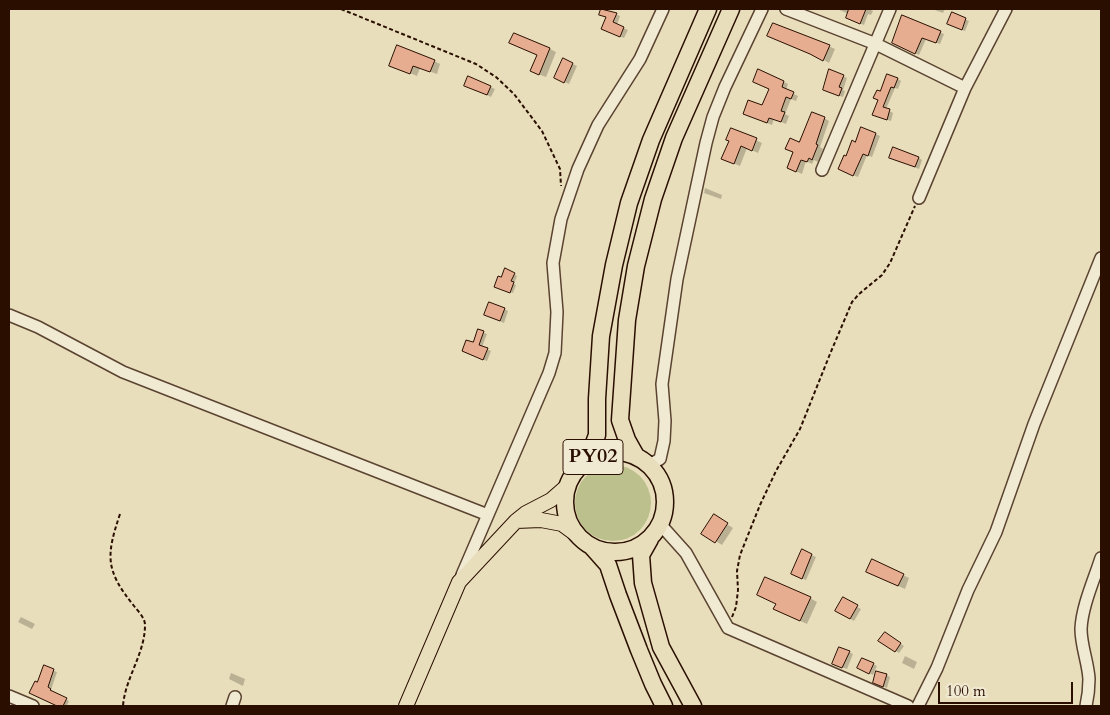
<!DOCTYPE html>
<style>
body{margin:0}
#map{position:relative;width:1110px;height:715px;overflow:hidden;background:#e9debb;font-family:Cardo,serif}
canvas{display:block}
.frame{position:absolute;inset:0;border:10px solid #2a0f01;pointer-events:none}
.scale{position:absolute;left:938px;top:682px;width:135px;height:22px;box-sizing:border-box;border:2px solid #2a0f01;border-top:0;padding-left:6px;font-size:15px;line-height:18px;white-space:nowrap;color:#2a0f01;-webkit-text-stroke:4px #f1ead3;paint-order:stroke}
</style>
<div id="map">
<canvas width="1110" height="715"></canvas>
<div class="frame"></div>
<div class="scale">100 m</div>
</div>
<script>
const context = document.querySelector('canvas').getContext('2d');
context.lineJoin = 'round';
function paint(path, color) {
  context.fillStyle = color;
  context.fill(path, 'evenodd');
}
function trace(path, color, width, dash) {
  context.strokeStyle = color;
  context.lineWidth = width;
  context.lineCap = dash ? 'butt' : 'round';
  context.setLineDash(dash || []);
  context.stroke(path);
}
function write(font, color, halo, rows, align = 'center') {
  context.font = font + ' Cardo,serif';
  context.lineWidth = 4;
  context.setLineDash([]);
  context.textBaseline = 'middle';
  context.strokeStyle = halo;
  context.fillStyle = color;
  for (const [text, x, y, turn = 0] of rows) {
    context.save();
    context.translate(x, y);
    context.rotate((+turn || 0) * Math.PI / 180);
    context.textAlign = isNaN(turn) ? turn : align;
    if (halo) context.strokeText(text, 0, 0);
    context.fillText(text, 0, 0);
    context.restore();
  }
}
paint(new Path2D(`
 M575 503a38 38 0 1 1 76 0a38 38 0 1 1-76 0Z`), '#bcc08c');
paint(new Path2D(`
 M602,9l18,7 -3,9 11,5 -4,8 -17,-7v-14l-6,-3z
 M837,9h32l4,2 -2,4 -3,-1 -4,11 -13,-5 -2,-6z
 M932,9h13l-2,4z
 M952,14l17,7 -4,10 -13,-5z
 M903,17l41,17 -4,10 -14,-5 -7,16 -22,-10z
 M818,41l17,8 -6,14 -12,-7z
 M511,43l39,6 6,3 -10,25 -8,-3v-19z
 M564,60l13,6 -8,18 -9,-4z
 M434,61l6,3 -3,10 -17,-6 -3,8 -26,-11z
 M843,76l4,2 -4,12 2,1 -2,6 -15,-5z
 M469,78l26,11 -4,8 -22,-10z
 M898,79l3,2 -3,8 -3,-1 -9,21 7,4 -2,8 -14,-5 4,-23z
 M784,82l4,2 -2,6 12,6 -2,5 -5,-2 -6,15 4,2 -3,8 -12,-5 -2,6 -23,-9 14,-9z
 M824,118l5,3 -9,26 3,2 -5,13 -4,-2 -2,4 -6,-3 -4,13 -9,-4 1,-17 -7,-4 13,-5z
 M862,128l18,8 -8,21 -5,-2 -9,22 -15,-6z
 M732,129l30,14 -4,10 -11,-5 -7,18 -12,-5z
 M919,158l3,2 -3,9 -25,-10z
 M705,188l17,7 -1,4 -17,-6z
 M514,274l3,2 -3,8 2,1 -3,8 -14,-5 3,-10z
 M504,309l4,2 -4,12 -19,-8z
 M479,331l8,3 -5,13 9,4 -4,10 -21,-8 7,-9z
 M714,516l19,12 -11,17 -19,-12z
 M802,551l14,6 -10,23 -10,-4z
 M874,575h29l6,3 -4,11z
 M810,598l7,4 -10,22 -26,-12z
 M843,599l18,10 -7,12 -17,-10z
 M21,617l14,7 -3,5 -14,-7z
 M885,634l19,12 -5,7 -19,-12z
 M849,652l4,2 -6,15 -9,-3z
 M905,656l12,6 -3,7 -12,-6z
 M873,664l4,2 -4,9 -10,-5z
 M44,667l13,5 -6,18 3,2 -1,1 16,8 -2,5h-8l-28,-14 6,-9z
 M231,673l14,6 -2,7 -14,-7z
 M886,675l4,2 -3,11 -9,-4z`), '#0003');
const building = new Path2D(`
 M601,9l16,4 -4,9 11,5 -4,10 -19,-8 5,-12 -7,-2z
 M849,9h17l-6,15 -14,-6z
 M952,12l14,6 -4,12 -15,-6z
 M902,15l39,16 -5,12 -14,-5 -7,16 -23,-11z
 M773,23l57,22 -7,16 -13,-7 -43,-18z
 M514,33l36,15 -11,27 -9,-4 7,-16 -28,-12z
 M397,45l38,15 -5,12 -17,-6 -3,8 -21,-8z
 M563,58l10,5 -9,20 -10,-5z
 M758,69l26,12 -2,6 12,5 -3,7 -5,-2 -5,14 4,1 -4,10 -12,-4 -2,5 -24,-9 5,-14 14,5 7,-16 -16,-7z
 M829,69l15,6 -5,12 3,1 -3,8 -16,-6z
 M887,74l11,4 -4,10 -3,-1 -8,20 7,2 -3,11 -15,-5 6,-15 -5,-2 4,-8 3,1z
 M468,76l23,10 -4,9 -23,-9z
 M812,112l13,5 -9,27 2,1 -6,15 -3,-2 -2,4 -6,-2 -5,12 -9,-4 6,-16 -8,-3 5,-11 9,4z
 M861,127l15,6 -8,23 -5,-2 -10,22 -15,-7 6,-14 2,1 6,-16 3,2z
 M731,128l26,10 -5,13 -11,-5 -7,18 -13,-5 8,-18 -3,-1z
 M893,147l26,10 -4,10 -26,-9z
 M505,268l10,5 -4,8 3,1 -4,11 -16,-6 4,-11 3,1z
 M489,302l16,6 -5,13 -16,-6z
 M478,329l6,2 -5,14 9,3 -5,12 -21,-9 4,-11 7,2z
 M714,514l14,9 -13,20 -14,-9z
 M802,549l10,5 -10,25 -11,-5z
 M872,559l32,15 -6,12 -32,-14z
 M765,577l46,20 -11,24 -27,-12 3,-5 -19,-9z
 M843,597l15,8 -8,14 -15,-8z
 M885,632l16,11 -6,9 -17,-11z
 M839,647l11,4 -8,17 -10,-4z
 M862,658l12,5 -5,11 -12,-6z
 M44,665l10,4 -6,18 3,2 -1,1 17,8 -4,8h-6l-28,-13 6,-12 2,1z
 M876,671l11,3 -4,13 -10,-4z`);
paint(building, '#e6ad90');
trace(building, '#2a0f01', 1);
const minor = new Path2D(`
 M786,9l90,35 89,44
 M822,170l68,-161
 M919,198l46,-110 41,-79
 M9,315l29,12 85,45 365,143
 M649,465l11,-6 4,-18 1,-20 -3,-37 15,-105 29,-136 7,-26 12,-30 37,-78
 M660,524l26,29 42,75 180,78
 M462,575l87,-202 6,-20 2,-41 -4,-49 8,-44 17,-50 20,-44 42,-66 23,-50
 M9,696l24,10
 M232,706l3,-9
 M918,706l19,-38 31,-78 28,-58 38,-108 67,-166
 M1086,706c2,-9 3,-17 3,-27 -1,-17 -8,-33 -8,-50 1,-23 13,-49 20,-71`);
const major = new Path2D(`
 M516,521l25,-1 21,4 15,11
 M406,706l53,-124 57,-61 10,-8 25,-13 16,-14`);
const highway = new Path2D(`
 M565 502a50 50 0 1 1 100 0a50 50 0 1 1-100 0Z
 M636,456l-9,-16 -7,-20 7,-100 9,-54 17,-67 21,-61 57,-129
 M588,459l9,-24v-36l4,-63 13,-71 15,-62 22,-63 57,-131
 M650,539l-9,16 2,28 18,64 32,59
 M592,547l16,18 10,30 21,55 14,34 11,22`);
trace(minor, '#5a4330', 14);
trace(major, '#2a0f01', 16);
trace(highway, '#2a0f01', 19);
trace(new Path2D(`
 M341,9l135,55 20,13 18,17 28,37 18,38 1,17
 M120,514c-14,42 -15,56 14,92 4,5 11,12 11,19 0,29 -20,53 -22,81
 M732,617l4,-10 2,-17 -1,-19 3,-16 20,-50 16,-34 24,-42 30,-75 22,-52 7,-8 23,-19 8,-12 25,-57`), '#2a0f01', 2, [4, 2.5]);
trace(minor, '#f1ead3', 11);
trace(major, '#e9debb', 14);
trace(highway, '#e9debb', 16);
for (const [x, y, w] of [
 [593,457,60]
]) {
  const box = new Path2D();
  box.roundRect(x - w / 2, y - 17.5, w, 35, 4);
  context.fillStyle = '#f1ead3';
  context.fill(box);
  trace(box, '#2a0f01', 1);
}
write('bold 20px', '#2a0f01', null, [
 ["PY02",593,457]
]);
</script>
